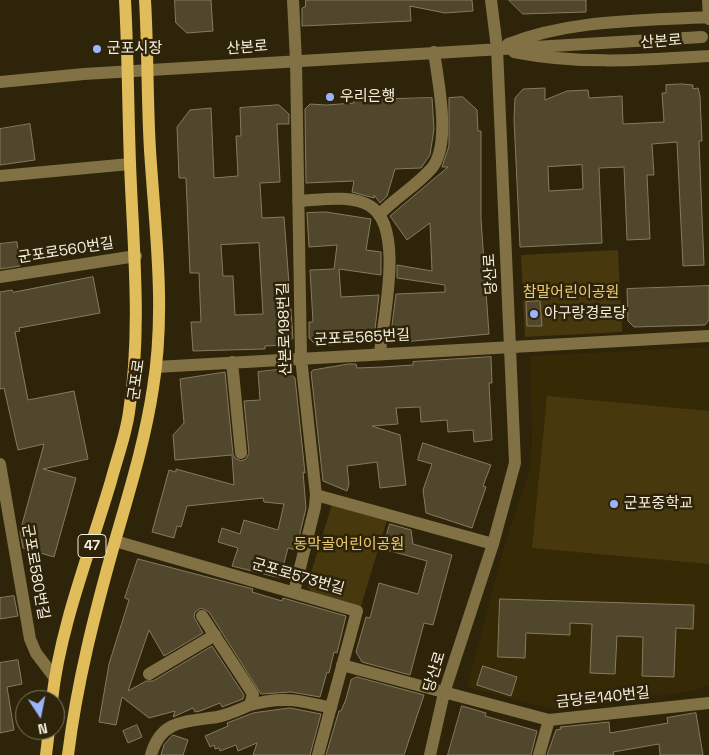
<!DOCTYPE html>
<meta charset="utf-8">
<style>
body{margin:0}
#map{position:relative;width:709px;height:755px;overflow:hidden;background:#2e240a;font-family:"Space Grotesk",sans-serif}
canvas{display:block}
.north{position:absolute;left:15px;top:690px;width:50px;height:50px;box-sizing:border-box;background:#2e240a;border:1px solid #7e7660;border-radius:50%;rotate:169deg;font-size:14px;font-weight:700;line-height:20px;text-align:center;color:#f7f0e1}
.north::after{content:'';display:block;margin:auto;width:18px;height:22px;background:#9bb5fd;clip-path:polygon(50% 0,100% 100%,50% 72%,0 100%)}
</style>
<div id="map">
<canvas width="709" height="755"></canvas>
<div class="north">N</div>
</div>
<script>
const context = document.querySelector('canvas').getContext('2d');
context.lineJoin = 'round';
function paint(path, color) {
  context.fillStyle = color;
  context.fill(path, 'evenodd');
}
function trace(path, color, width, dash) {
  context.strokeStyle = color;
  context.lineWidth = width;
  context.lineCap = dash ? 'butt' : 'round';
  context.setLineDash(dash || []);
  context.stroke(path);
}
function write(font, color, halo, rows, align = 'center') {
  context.font = font + ' "Space Grotesk","Noto Sans KR",sans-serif';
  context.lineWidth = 5;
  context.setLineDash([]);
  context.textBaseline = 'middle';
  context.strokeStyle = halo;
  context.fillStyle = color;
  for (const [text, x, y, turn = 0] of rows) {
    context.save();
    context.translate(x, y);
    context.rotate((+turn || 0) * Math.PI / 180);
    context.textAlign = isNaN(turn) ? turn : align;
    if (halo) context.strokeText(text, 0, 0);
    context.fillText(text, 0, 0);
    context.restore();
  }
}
paint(new Path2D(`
 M709,347v338l-17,6 -138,19 -87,-23 39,-147 24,-71 2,-29 -2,-84z`), '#362906');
paint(new Path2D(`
 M618,250l4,82 -97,5 -4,-82z
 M547,396l162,15v153l-177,-16z
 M332,504l55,16 -26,86 -50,-14 -4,-6z`), '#47380e');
const building = new Path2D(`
 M175,0h36l2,31 -26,2 -11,-10z
 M306,0h166l1,11 -28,2 -35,-7 1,15 -109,5v-18l3,-1z
 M509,0h77v12l-63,2z
 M682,84l11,1v4l5,-1 2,8 2,45h-3l5,124 -21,1 -6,-124 -25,2 2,31h-7l3,64 -23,1 -3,-73 -25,1 3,75 -82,4 -6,-128 1,-21 8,-9 22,-1v12l22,-9 21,-1 1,8 33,-2 1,28 41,-2 -2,-29h4v-8zM582,165l1,24 -34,2 -1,-24z
 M463,97l14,13 1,21h3v88l8,115 -86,8 -13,-2 6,-46 49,-2v-7l-48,-7v-13l35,6 -2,-48 -23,17 -17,-24 58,-49h-6l7,-21v-48z
 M432,98l2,31 -4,26 -9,13 -26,1 -8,27 -7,7 -6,-8v3l-22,-6 2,-11 -48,2 -1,-74 5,-5 16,1 28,-2v-3z
 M279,105l10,9v10h-12l3,58 -20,1 2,35 22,-1 9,121 -7,7 -21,1v3l-72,2 -2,-29h10l-2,-49h-9l-4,-95h-7l-2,-51 13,-17 21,-2 3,70 24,-2 -2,-40h5l-1,-28zM259,243l4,71 -28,1 -2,-39h-10l-2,-31z
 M30,124l5,36 -35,5v-36z
 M326,212l45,7 -5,31 15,2v23l-42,-6 2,28 38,-2 -5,43 -30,2v4l-27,2 -8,-8v-16h4l-3,-52 24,-1 3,-24 -28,2 -2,-34z
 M17,242l3,24 -20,3v-25z
 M93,277l7,36 -81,15 1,3 -5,1 13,68 46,-9 14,68 -45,10 33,9 -22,79 -31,-9 -3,-16 24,-88 -26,6 -14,-62 -4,1v-97l12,-2 1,2z
 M709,286v34l-4,5 -71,2 -6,-6 -1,-32z
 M540,301l2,25h-15l-1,-24z
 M491,357l1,26h-3l3,57 -18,2 -1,-12 -25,2 -1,-12 -26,2 -1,-15 -24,1 2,16 -26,2 28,9 6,50 -26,3 -3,-26 -30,4 2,18 -2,7 -24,-10 -12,-109 2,-2 35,-6h8l1,4 26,-1 30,-2v-3z
 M285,369l10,9 10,95 -2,-1 3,36 -10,42 -8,-2 -8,30 -48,-12 6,-18 -20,-6 4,-14 18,6 4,-14 34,10 6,-26 -20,-2 -1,-4 -76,8 -6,21 -4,-1 -3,12 -22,-6 17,-62 7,2v-3l58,16 -2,-30 -57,5 -2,-25 11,-12 -4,-44 45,-7 8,82 2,4 6,3 5,-2 3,-6 -5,-52 16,-1 -2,-28z
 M423,443l68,22 -8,21 3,1 -14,41 -46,-15 -3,-23 9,-26 -14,-4z
 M390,524l21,6 2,14 39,11 -19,70 -9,-2 -14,52 -48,-13 -6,-10 10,-35 4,1 9,-35 39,11 9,-33 -44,-12z
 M138,559l115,30 -1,3 30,9 1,-3 63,18 -9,37 -3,-1 -5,21 -2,-1 -7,25 -29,-5 -30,2 -52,-82 -8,-4 -6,4 -1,5 9,16 -39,23 -15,-26 -21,61 18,-10h7l59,-35 32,49 -1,4 -21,8 -2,-4 -20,8 -5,1 -2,-4 -20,9 2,-6 -26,7 -27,-21 -6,28 -17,-3 10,-58 20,-64 -4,-2z
 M14,596l4,20 -18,3v-21z
 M500,599l194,6 -1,24 -17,-1 -2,49 -32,-1 1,-39 -26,-1 -2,38 -25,-1 2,-49 -22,-1v12l-44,-2 -1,25 -27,-1z
 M18,660l4,24 -15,3 7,43 -14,3v-70z
 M483,666l34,11 -6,19 -34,-11z
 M357,677l67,18 -20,60h-78l13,-44h2l5,-12 5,-19z
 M462,706l24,7 -1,3 52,15 -6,24h-83z
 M290,708l31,6 -11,41h-57l4,-12 -19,8 -2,-6 -16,6 -1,-3 -4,1 -1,-4 -4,2 -5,-11 23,-10 -1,-3 26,-10z
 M696,713l7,42h-43l-1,-11 -46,8 1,3h-67l9,-25 5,-1 -1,-2 49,-5 1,11 58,-10 -1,-5z
 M137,725l5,12 -14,6 -5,-12z
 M173,735l15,5 -5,15h-22l3,-10z`);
paint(building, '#51472d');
trace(building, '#867b5f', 1);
trace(new Path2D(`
 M293,0l3,61 5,297 15,137 -1,12 -21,85
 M708,0l1,19
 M508,44c64,-25 134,-23 201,-27
 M514,52c65,13 129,8 195,4
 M0,82l84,-8 618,-37
 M0,176l130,-12
 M298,201c22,-1 53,-7 72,5 35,21 13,113 10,147
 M379,215c16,-17 37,-29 52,-46 21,-23 7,-88 3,-117
 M0,277l136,-21
 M232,362l9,91
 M156,367l553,-31
 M0,464l30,175 6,14 19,25
 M316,495l177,49
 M115,541l242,70 -39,144
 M342,665l207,55 160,-17
 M149,674l66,-39
 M250,705c32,-9 49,-5 81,3
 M151,755c10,-36 35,-33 66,-38 11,-2 23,-8 33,-12l3,-11 -51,-78
 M430,755l14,-62 49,-149 22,-81 -18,-415 -6,-48
 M539,755l10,-35`), '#827144', 12);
trace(new Path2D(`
 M52,700c8,-73 38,-148 59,-219 6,-23 15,-46 18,-69 13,-84 4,-166 1,-249 -2,-55 -2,-109 -5,-163
 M46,755l3,-25
 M68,755c9,-73 27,-143 47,-214 15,-52 30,-100 38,-153 13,-78 2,-159 -3,-238 -3,-50 -2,-100 -5,-150`), '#e1bc5a', 12);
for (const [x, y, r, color] of [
 [97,49,5,"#9bb5fd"],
 [330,97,5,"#9bb5fd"],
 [534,314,5,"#9bb5fd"],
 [614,504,5,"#9bb5fd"]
]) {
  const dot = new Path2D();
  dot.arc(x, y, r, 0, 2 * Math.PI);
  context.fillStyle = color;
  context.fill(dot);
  trace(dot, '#2e240a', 2);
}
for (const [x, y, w] of [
 [92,546,28]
]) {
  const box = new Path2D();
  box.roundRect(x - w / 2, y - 11.5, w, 23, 4);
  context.fillStyle = '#2e240a';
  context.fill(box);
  trace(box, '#f7f0e1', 1);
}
write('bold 14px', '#f7f0e1', null, [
 ["47",92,546]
]);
write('15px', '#f7f0e1', '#2e240a', [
 ["산본로",661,42,-4],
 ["산본로",247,48,-4],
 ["군포로560번길",66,251,-9],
 ["당산로",491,274,-93],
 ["산본로198번길",285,329,-92],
 ["군포로565번길",362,338,-3],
 ["군포로",137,380,-82],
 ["군포로580번길",35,572,80],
 ["군포로573번길",298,577,16],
 ["당산로",435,672,-73],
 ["금당로140번길",603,698,-6]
]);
write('15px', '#f7f0e1', '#2e240a', [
 ["군포시장",107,49],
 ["우리은행",340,97],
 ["아구랑경로당",544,314],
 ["군포중학교",624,504]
], 'left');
write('15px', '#eecb71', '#2e240a', [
 ["참말어린이공원",571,293],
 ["동막골어린이공원",349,545]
]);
</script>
